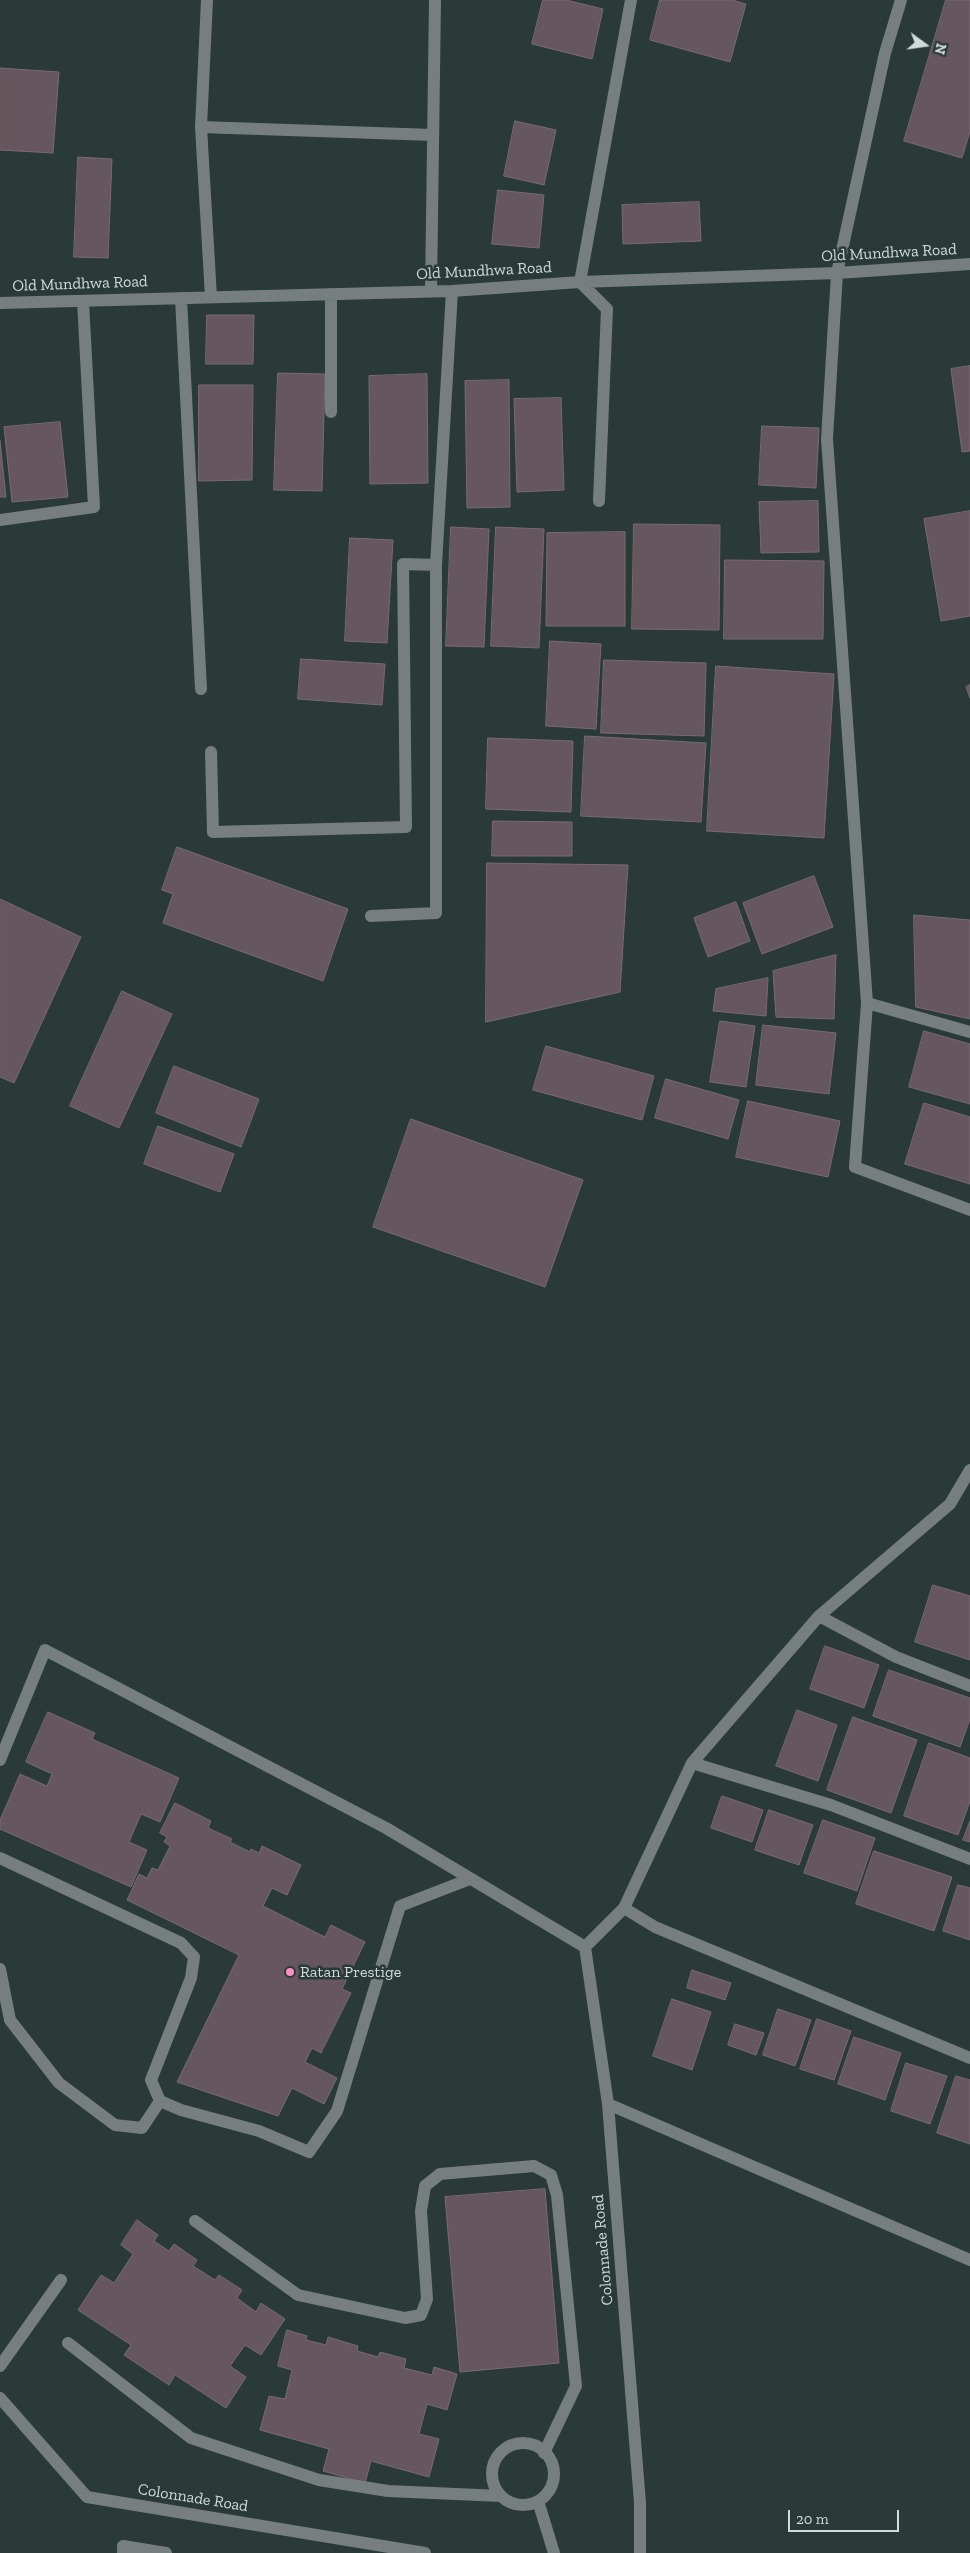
<!DOCTYPE html>
<style>
body{margin:0}
#map{position:relative;width:970px;height:2553px;overflow:hidden;background:#293a37;font-family:"Zilla Slab",serif}
canvas{display:block}
.north{position:absolute;left:900px;top:20px;width:50px;height:50px;-webkit-text-stroke:4px #293a37;paint-order:stroke;rotate:104deg;font-size:14px;font-weight:700;line-height:20px;text-align:center;color:#d1dbd9}
.north::after{content:'';display:block;margin:auto;width:18px;height:22px;background:#d1dbd9;clip-path:polygon(50% 0,100% 100%,50% 72%,0 100%)}
.scale{position:absolute;left:788px;top:2510px;width:111px;height:22px;box-sizing:border-box;border:2px solid #d1dbd9;border-top:0;padding-left:6px;font-size:15px;line-height:18px;white-space:nowrap;color:#d1dbd9;-webkit-text-stroke:4px #293a37;paint-order:stroke}
</style>
<div id="map">
<canvas width="970" height="2553"></canvas>
<div class="north">N</div>
<div class="scale">20 m</div>
</div>
<script>
const context = document.querySelector('canvas').getContext('2d');
context.lineJoin = 'round';
function paint(path, color) {
  context.fillStyle = color;
  context.fill(path, 'evenodd');
}
function trace(path, color, width, dash) {
  context.strokeStyle = color;
  context.lineWidth = width;
  context.lineCap = dash ? 'butt' : 'round';
  context.setLineDash(dash || []);
  context.stroke(path);
}
function write(font, color, halo, rows, align = 'center') {
  context.font = font + ' "Zilla Slab",serif';
  context.lineWidth = 5;
  context.setLineDash([]);
  context.textBaseline = 'middle';
  context.strokeStyle = halo;
  context.fillStyle = color;
  for (const [text, x, y, turn = 0] of rows) {
    context.save();
    context.translate(x, y);
    context.rotate((+turn || 0) * Math.PI / 180);
    context.textAlign = isNaN(turn) ? turn : align;
    if (halo) context.strokeText(text, 0, 0);
    context.fillText(text, 0, 0);
    context.restore();
  }
}
const building = new Path2D(`
 M543,0h23l37,9 -11,50 -60,-15z
 M660,0h72l14,4 -16,58 -80,-22z
 M946,0h24v131l-8,27 -58,-17z
 M0,68l59,4 -6,81 -53,-3z
 M515,121l41,9 -12,55 -40,-9z
 M78,157l34,2 -4,99 -34,-1z
 M498,190l46,5 -5,53 -47,-4z
 M699,202l2,39 -78,3 -1,-39z
 M207,315h47l-1,49h-47z
 M970,366v85l-8,1 -11,-83z
 M278,373l47,1 -3,117 -48,-1z
 M427,374l1,109 -58,1 -1,-108z
 M509,380l1,127 -43,1 -2,-127z
 M199,385h54l-1,95 -53,1z
 M561,398l3,92 -47,2 -3,-93z
 M60,422l8,75 -56,5 -8,-75z
 M762,426l57,2 -3,60 -57,-3z
 M0,441l6,56h-6z
 M818,501l1,51 -58,1 -2,-51z
 M970,511v105l-29,5 -17,-102z
 M634,524l86,1 -1,105 -87,-1z
 M451,527l38,2 -5,118 -38,-1z
 M496,527l48,2 -5,119 -48,-2z
 M625,532v94h-79l1,-93z
 M350,538l43,2 -6,103 -42,-2z
 M725,560l99,1 -1,78h-99z
 M550,641l51,3 -5,85 -50,-3z
 M301,659l84,5 -3,41 -84,-6z
 M604,660l102,3 -2,73 -103,-3z
 M716,666l118,8 -10,164 -117,-7z
 M970,685v13l-4,-11z
 M585,736l121,7 -5,79 -120,-6z
 M488,738l85,3 -2,71 -85,-3z
 M493,821l79,1v34h-80z
 M177,847l171,62 -25,72 -160,-58 10,-29 -11,-4z
 M487,863l141,2 -8,127 -134,30z
 M814,876l19,51 -71,27 -19,-51z
 M0,899l81,38 -67,146 -14,-6z
 M736,902l14,39 -42,16 -14,-39z
 M914,915l56,5v99l-54,-12z
 M836,955l-2,64 -58,-2 -3,-46z
 M768,978l-2,38 -53,-5 3,-22z
 M122,991l50,23 -53,114 -49,-22z
 M720,1021l35,5 -9,61 -36,-5z
 M763,1025l73,8 -7,61 -73,-9z
 M924,1031l46,13v60l-61,-17z
 M546,1046l108,30 -12,44 -109,-30z
 M174,1066l85,33 -18,48 -85,-34z
 M666,1079l73,21 -11,39 -73,-21z
 M748,1101l92,20 -12,56 -92,-20z
 M924,1103l46,14v67l-65,-20z
 M411,1119l172,61 -38,107 -172,-60z
 M158,1126l76,28 -14,38 -76,-28z
 M933,1585l37,11v64l-55,-18z
 M825,1646l54,19 -15,43 -54,-19z
 M889,1670l81,28v21l-10,28 -87,-31z
 M797,1710l40,15 -19,56 -42,-15z
 M48,1712l47,21 -3,6 87,39 -19,44 -19,-8 -12,28 18,8 -16,37 -131,-58v-9l20,-46 27,12 5,-12 -26,-12z
 M853,1717l64,23 -26,73 -64,-23z
 M929,1743l41,15v43l-12,34 -54,-19z
 M722,1796l41,14 -11,32 -41,-14z
 M175,1803l36,18 -3,7 24,11 -2,3 20,10 1,-3 8,4 3,-7 39,19 -14,30 -15,-7 -9,18 62,31 6,-12 34,17 -23,47 9,4 -30,60 -9,-5 -7,14 32,16 -13,26 -32,-16 -14,28 -101,-34 62,-127 -112,-55 12,-26 8,4 5,-10 6,2 12,-24 -6,-4 3,-5 -7,-4z
 M769,1810l44,15 -14,40 -44,-15z
 M823,1820l52,18 -18,53 -53,-18z
 M970,1821v21l-7,-2z
 M874,1851l78,26 -18,54 -78,-27z
 M958,1885l12,3v52l-27,-9z
 M692,1970l39,13 -6,17 -38,-12z
 M672,1999l39,13 -19,58 -39,-14z
 M778,2009l33,11 -16,46 -32,-11z
 M817,2019l34,12 -17,49 -34,-11z
 M735,2024l29,9 -8,22 -28,-10z
 M854,2037l47,16 -16,47 -47,-16z
 M906,2063l41,13 -17,48 -39,-13z
 M956,2076l14,4v64l-33,-11z
 M545,2189l14,174 -99,9 -15,-175z
 M137,2220l21,15 -4,6 15,10 5,-7 23,16 -4,6 22,14 4,-5 23,15 -5,8 19,14 5,-9 24,16 -24,36 -16,-10 -15,21 16,11 -20,31 -51,-33 -6,10 -45,-30 7,-10 -53,-35 23,-35 13,8 19,-29 -12,-9z
 M287,2330l20,6 -1,4 20,5 2,-8 30,9 -1,5 21,6 2,-5 26,7 -2,9 28,7 2,-8 23,7 -10,36 -20,-6 -8,30 20,5 -10,38 -58,-16 -6,22 -42,-12 6,-22 -69,-19 9,-34 16,3 7,-29 -14,-4z`);
paint(building, '#66565d');
trace(building, '#7a6a71', 1);
trace(new Path2D(`
 M207,0l-6,127 232,8
 M901,0l-16,53 -48,220 -10,166 40,564 -12,164 115,43
 M201,127l10,170
 M431,291l4,-291
 M331,294v118
 M181,298l20,391
 M0,303l452,-12 128,-9 257,-9 133,-9
 M599,501l8,-192 -27,-27 51,-282
 M0,520l94,-13 -11,-206
 M211,752l2,80 193,-5 -3,-263 33,1
 M371,916l65,-3v-348l16,-274
 M867,1003l103,29
 M819,1616l77,41 74,29
 M0,1760l45,-110 341,178 199,119
 M692,1763l139,42 139,54
 M0,1858l181,85 13,14 -3,21 -40,102 9,21 21,9 78,21 50,21 28,-41 63,-205 70,-27
 M624,1908l31,19 315,131
 M585,1947l39,-39 68,-145 127,-147 131,-112 20,-34
 M585,1947l23,157 32,399v50
 M0,1969l10,51 49,63 56,42 27,3 18,-27
 M608,2104l362,156
 M195,2221l103,74 107,23 16,-3 6,-16 -6,-88 4,-25 15,-12 94,-8 17,9 6,20 19,191 -32,67
 M68,2343l123,95 128,42 69,11 113,5
 M0,2366l61,-86
 M0,2398l87,99 338,56
 M492 2474a31 31 0 1 1 62 0a31 31 0 1 1-62 0Z
 M538,2501l16,52
 M123,2553v-7l43,7`), '#777f7e', 12);
for (const [x, y, r, color] of [
 [290,1972,5,"#fb8fc5"]
]) {
  const dot = new Path2D();
  dot.arc(x, y, r, 0, 2 * Math.PI);
  context.fillStyle = color;
  context.fill(dot);
  trace(dot, '#293a37', 2);
}
write('16px', '#d1dbd9', '#293a37', [
 ["Old Mundhwa Road",889,253,-3],
 ["Old Mundhwa Road",484,271,-3],
 ["Old Mundhwa Road",80,284,-2],
 ["Colonnade Road",603,2250,-95],
 ["Colonnade Road",193,2498,9]
]);
write('16px', '#d1dbd9', '#293a37', [
 ["Ratan Prestige",300,1972]
], 'left');
</script>
